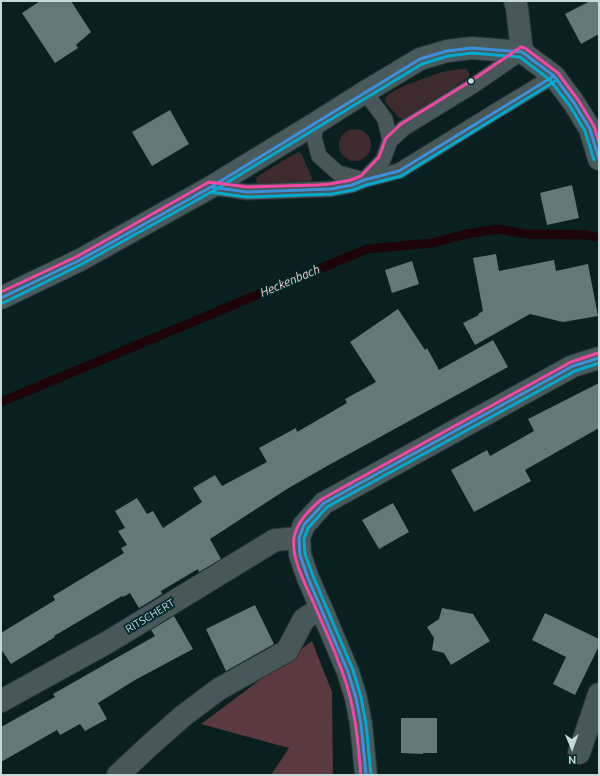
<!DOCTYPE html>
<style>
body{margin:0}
#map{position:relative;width:600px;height:776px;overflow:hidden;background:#091f20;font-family:Ubuntu,sans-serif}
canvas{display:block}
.frame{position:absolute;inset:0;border:2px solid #c5d9d9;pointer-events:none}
.north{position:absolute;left:552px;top:728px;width:40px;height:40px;-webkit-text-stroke:3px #002829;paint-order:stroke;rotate:179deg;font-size:11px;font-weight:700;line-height:16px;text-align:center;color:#c5d9d9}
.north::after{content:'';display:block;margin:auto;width:14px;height:18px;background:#c5d9d9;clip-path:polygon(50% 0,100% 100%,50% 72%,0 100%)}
</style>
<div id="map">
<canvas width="600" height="776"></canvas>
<div class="frame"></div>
<div class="north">N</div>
</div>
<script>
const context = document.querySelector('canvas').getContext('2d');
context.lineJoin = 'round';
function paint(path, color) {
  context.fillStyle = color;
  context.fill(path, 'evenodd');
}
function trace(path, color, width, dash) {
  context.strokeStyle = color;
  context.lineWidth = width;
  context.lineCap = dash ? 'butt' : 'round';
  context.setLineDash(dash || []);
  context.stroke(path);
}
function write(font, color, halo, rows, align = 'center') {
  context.font = font + ' Ubuntu,sans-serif';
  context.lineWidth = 4;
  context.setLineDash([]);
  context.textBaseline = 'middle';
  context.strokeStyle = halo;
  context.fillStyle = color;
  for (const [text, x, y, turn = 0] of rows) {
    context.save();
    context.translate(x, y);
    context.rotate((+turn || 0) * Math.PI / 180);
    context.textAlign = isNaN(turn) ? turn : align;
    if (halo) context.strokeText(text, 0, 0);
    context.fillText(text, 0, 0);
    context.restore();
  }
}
paint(new Path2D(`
 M460,69h6l3,3v5l-60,40 -6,2 -4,-1 -14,-16 1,-5 4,-4 16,-8 36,-13z
 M339 145a16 16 0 1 1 32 0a16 16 0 1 1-32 0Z
 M299,152l2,1 11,25 -2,4 -51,3 -2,-2 -1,-4 2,-3 38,-23z`), '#3e2b2e');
paint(new Path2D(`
 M312,641l20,51 1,83h-62l18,-27 -88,-24z`), '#5a3a3e');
trace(new Path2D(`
 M1,402l366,-153 65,-6 34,-9 32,-5 27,5 62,1 8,2`), '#1d0408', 9);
paint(new Path2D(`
 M40,1h31l20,31 -15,13 2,3 -23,15 -33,-50z
 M590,1h9v33l-18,10 -16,-30z
 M170,110l19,34 -37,22 -20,-34z
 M572,185l7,33 -32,7 -7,-32z
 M496,254l3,17 55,-11 2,11 32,-7 10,52 -35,6 -33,-8 -55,31 -12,-22 16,-8 -1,-1 5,-3 -10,-53z
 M412,261l7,23 -27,9 -7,-23z
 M398,309l27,41 2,-2 12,22 54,-30 15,27 -181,99 -40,23 -77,50 11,20 -22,13 -1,-3 -37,22 1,3 -23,14 -9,-15 -7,4 -1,-1 -68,40 1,1 -44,27 -10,-15v-16l54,-33 -2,-4 71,-43 -3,-5 6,-3 -9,-14 7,-3 -10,-17 22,-13 10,16 6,-3 10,17 39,-26 -9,-14 22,-13 7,11 45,-24 -8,-14 37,-20 1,4 50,-29 -2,-4 31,-17 -26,-40z
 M599,383v45l-74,42 6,11 -57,31 -23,-42 36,-20 3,6 44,-25 -6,-12z
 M393,503l16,29 -30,17 -17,-29z
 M255,605l19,39 -48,27 -20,-42z
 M442,608l31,6 17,27 -39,24 -7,-12 -12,-3 2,-12 -7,-11 12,-8z
 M545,613l54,26v7l-24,49 -22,-11 13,-27 -34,-17z
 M174,616l19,33 -58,31 -37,23 9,16 -22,12 -5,-7 -20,11 -3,-5 -56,32v-35l54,-30 -2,-3 102,-58 -4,-6z
 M401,718h36v35h-14v1l-22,-1z`), '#637878');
const lane = new Path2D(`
 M365,92l20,27 5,22
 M316,123l-2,14 5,19 19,17 26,7
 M365,179l18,-19 7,-19 14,-13 70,-43 48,-33
 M211,187l36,5 84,-3 21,-4 12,-5 35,-9 97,-60 58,-35`);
const street = new Path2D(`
 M515,1l2,7 5,44
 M1,701l107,-59 167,-102 24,-2
 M579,753l20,-59
 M118,775l31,-29 34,-30 36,-27 68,-38 17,-32 17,-11`);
const secondary = new Path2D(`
 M1,298l79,-38 131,-73 105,-64 49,-31 55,-33 27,-8 25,-3 50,4 32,24 20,27 16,26 9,30
 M366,775l-5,-51 -5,-26 -8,-26 -27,-64 -13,-30 -8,-23 -1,-17 5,-13 20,-22 249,-137 26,-8`);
trace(lane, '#293737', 17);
trace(street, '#293737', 24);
trace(secondary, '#293737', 24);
trace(lane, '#485757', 15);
trace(street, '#485757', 22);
trace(secondary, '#485a5b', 22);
trace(new Path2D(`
 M211,187l36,5 84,-3 21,-4 12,-5 35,-9 155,-95
 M1,298l79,-38 131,-73 209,-128 27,-8 25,-3 50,4 32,24 20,27 16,26 9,30
 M366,775l-5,-51 -5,-26 -8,-26 -40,-94 -8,-23 -1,-17 5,-13 20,-22 249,-137 26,-8`), '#3a90db', 3);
trace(new Path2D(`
 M210,192l37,5 85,-3 21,-4 13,-5 35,-9 156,-96
 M3,303l79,-39 131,-73 209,-127 26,-8 24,-3 48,4 30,23 20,26 15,25 9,29
 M371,775l-5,-51 -5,-27 -8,-27 -40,-94 -8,-22 -1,-15 4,-11 19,-21 248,-136 24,-8`), '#00a9ce', 3);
trace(new Path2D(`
 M1,292l77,-36 131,-74 38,5 71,-2 12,-1 21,-4 10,-4 18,-19 7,-19 15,-14 70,-43 50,-34 4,1 33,25 20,27 16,26 5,16
 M361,775c-3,-34 -6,-69 -18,-101 -8,-24 -19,-47 -29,-70 -8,-19 -23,-46 -20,-66 2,-15 17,-30 28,-39l249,-137 27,-9`), '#f346a5', 3);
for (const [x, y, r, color] of [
 [471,81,3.5,"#c5d9d9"]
]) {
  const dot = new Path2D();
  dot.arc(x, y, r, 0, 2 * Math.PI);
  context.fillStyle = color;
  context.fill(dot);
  trace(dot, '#002829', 1.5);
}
write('11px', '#c5d9d9', '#002829', [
 ["RITSCHERT",150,616,-31]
]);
write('italic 12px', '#f7cacd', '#002829', [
 ["Heckenbach",290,281,-23]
]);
</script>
